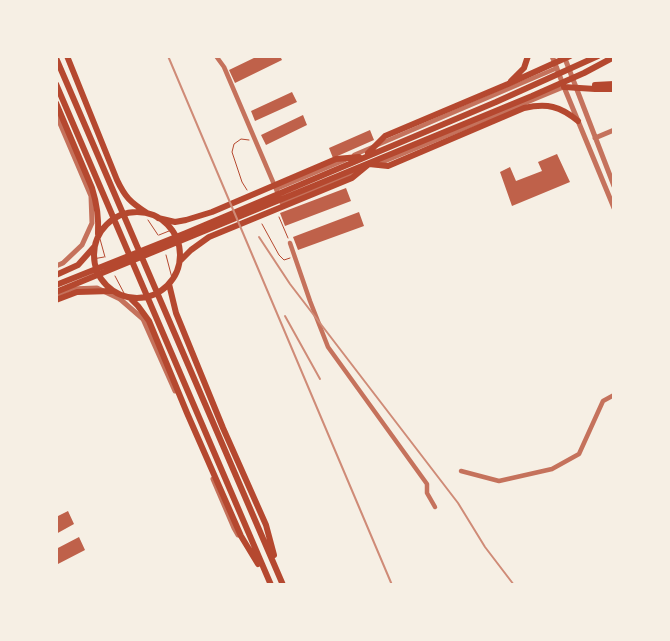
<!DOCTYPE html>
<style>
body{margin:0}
#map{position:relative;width:670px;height:641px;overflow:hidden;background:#f6efe4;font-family:"Asap Condensed",sans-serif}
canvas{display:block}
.frame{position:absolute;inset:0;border:58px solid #f6efe4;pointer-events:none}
</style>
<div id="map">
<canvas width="670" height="641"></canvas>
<div class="frame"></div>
</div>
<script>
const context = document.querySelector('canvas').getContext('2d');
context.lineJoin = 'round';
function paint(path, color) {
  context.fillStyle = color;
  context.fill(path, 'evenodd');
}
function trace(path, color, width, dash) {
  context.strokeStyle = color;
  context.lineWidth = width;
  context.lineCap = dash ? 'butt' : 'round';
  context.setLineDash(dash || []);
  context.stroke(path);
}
paint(new Path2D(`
 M258,56h22l2,4 -47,23 -6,-13z
 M292,92l5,10 -42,19 -4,-10z
 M303,115l4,10 -41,20 -5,-10z
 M370,130l4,10 -41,18 -4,-10z
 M557,154l13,28 -58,24 -12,-34 10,-5 6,14 26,-10 -4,-9z
 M346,188l5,13 -66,25 -5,-13z
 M359,212l5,14 -66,24 -5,-13z
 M68,511l6,13 -18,10v-17z
 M79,537l6,13 -29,15v-16z`), '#bf614a');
trace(new Path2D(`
 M247,190l-5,-8 -10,-30 2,-8 7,-5 8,1
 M279,217l9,21
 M148,220l10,15
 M262,224l17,31 5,5 6,-2
 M159,235l15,-6
 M100,239l5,18
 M166,255l6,23
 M93,259l11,-2
 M115,276l10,19`), '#b5482f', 1);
trace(new Path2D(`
 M216,56l8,11 58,136 75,-31
 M354,155l203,-87
 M378,164l186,-77
 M276,189l69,-29
 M290,243l20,58 18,46 99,137v9l8,14
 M461,471l38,10 53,-12 27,-15 24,-53 11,-6`), '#c5725c', 4.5);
trace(new Path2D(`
 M552,56l12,31 50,121
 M564,56l50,130
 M56,114l35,82 1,27 -10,22 -19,18 -7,3
 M595,138l19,-8
 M56,295l15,-6 26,-1 23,11 23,20 32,72
 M213,479l21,49 4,7`), '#c5725c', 5);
trace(new Path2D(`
 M67,56l50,124c8,17 13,22 30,33
 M56,58l227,527
 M511,81l13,-13 4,-12
 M56,84l215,501
 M595,85l19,-1
 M564,87l31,2h19
 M56,103l36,85c5,16 7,29 6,46
 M368,153l17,-17 123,-52 62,-28
 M94 255a43 43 0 1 1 86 0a43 43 0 1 1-86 0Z
 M158,218l17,4 11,-2 26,-8 124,-53 23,-2
 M180,261l11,-11 18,-13 143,-59 17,-14 19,2 136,-58c23,-5 36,-2 54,13
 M56,275l22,-10 16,-18
 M169,284l7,29 47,115 43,97 8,30
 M56,285l130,-52 310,-131 102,-46
 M56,292l476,-196 52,-23 30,-16
 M130,298l8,8 11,15 38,92 54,123 17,28
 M56,300l21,-8 34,-1`), '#b5482f', 6);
trace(new Path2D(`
 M168,56l224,529
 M259,237l31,47 168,219 27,44 29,38
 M285,316l35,63`), '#cf8b77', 2);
</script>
